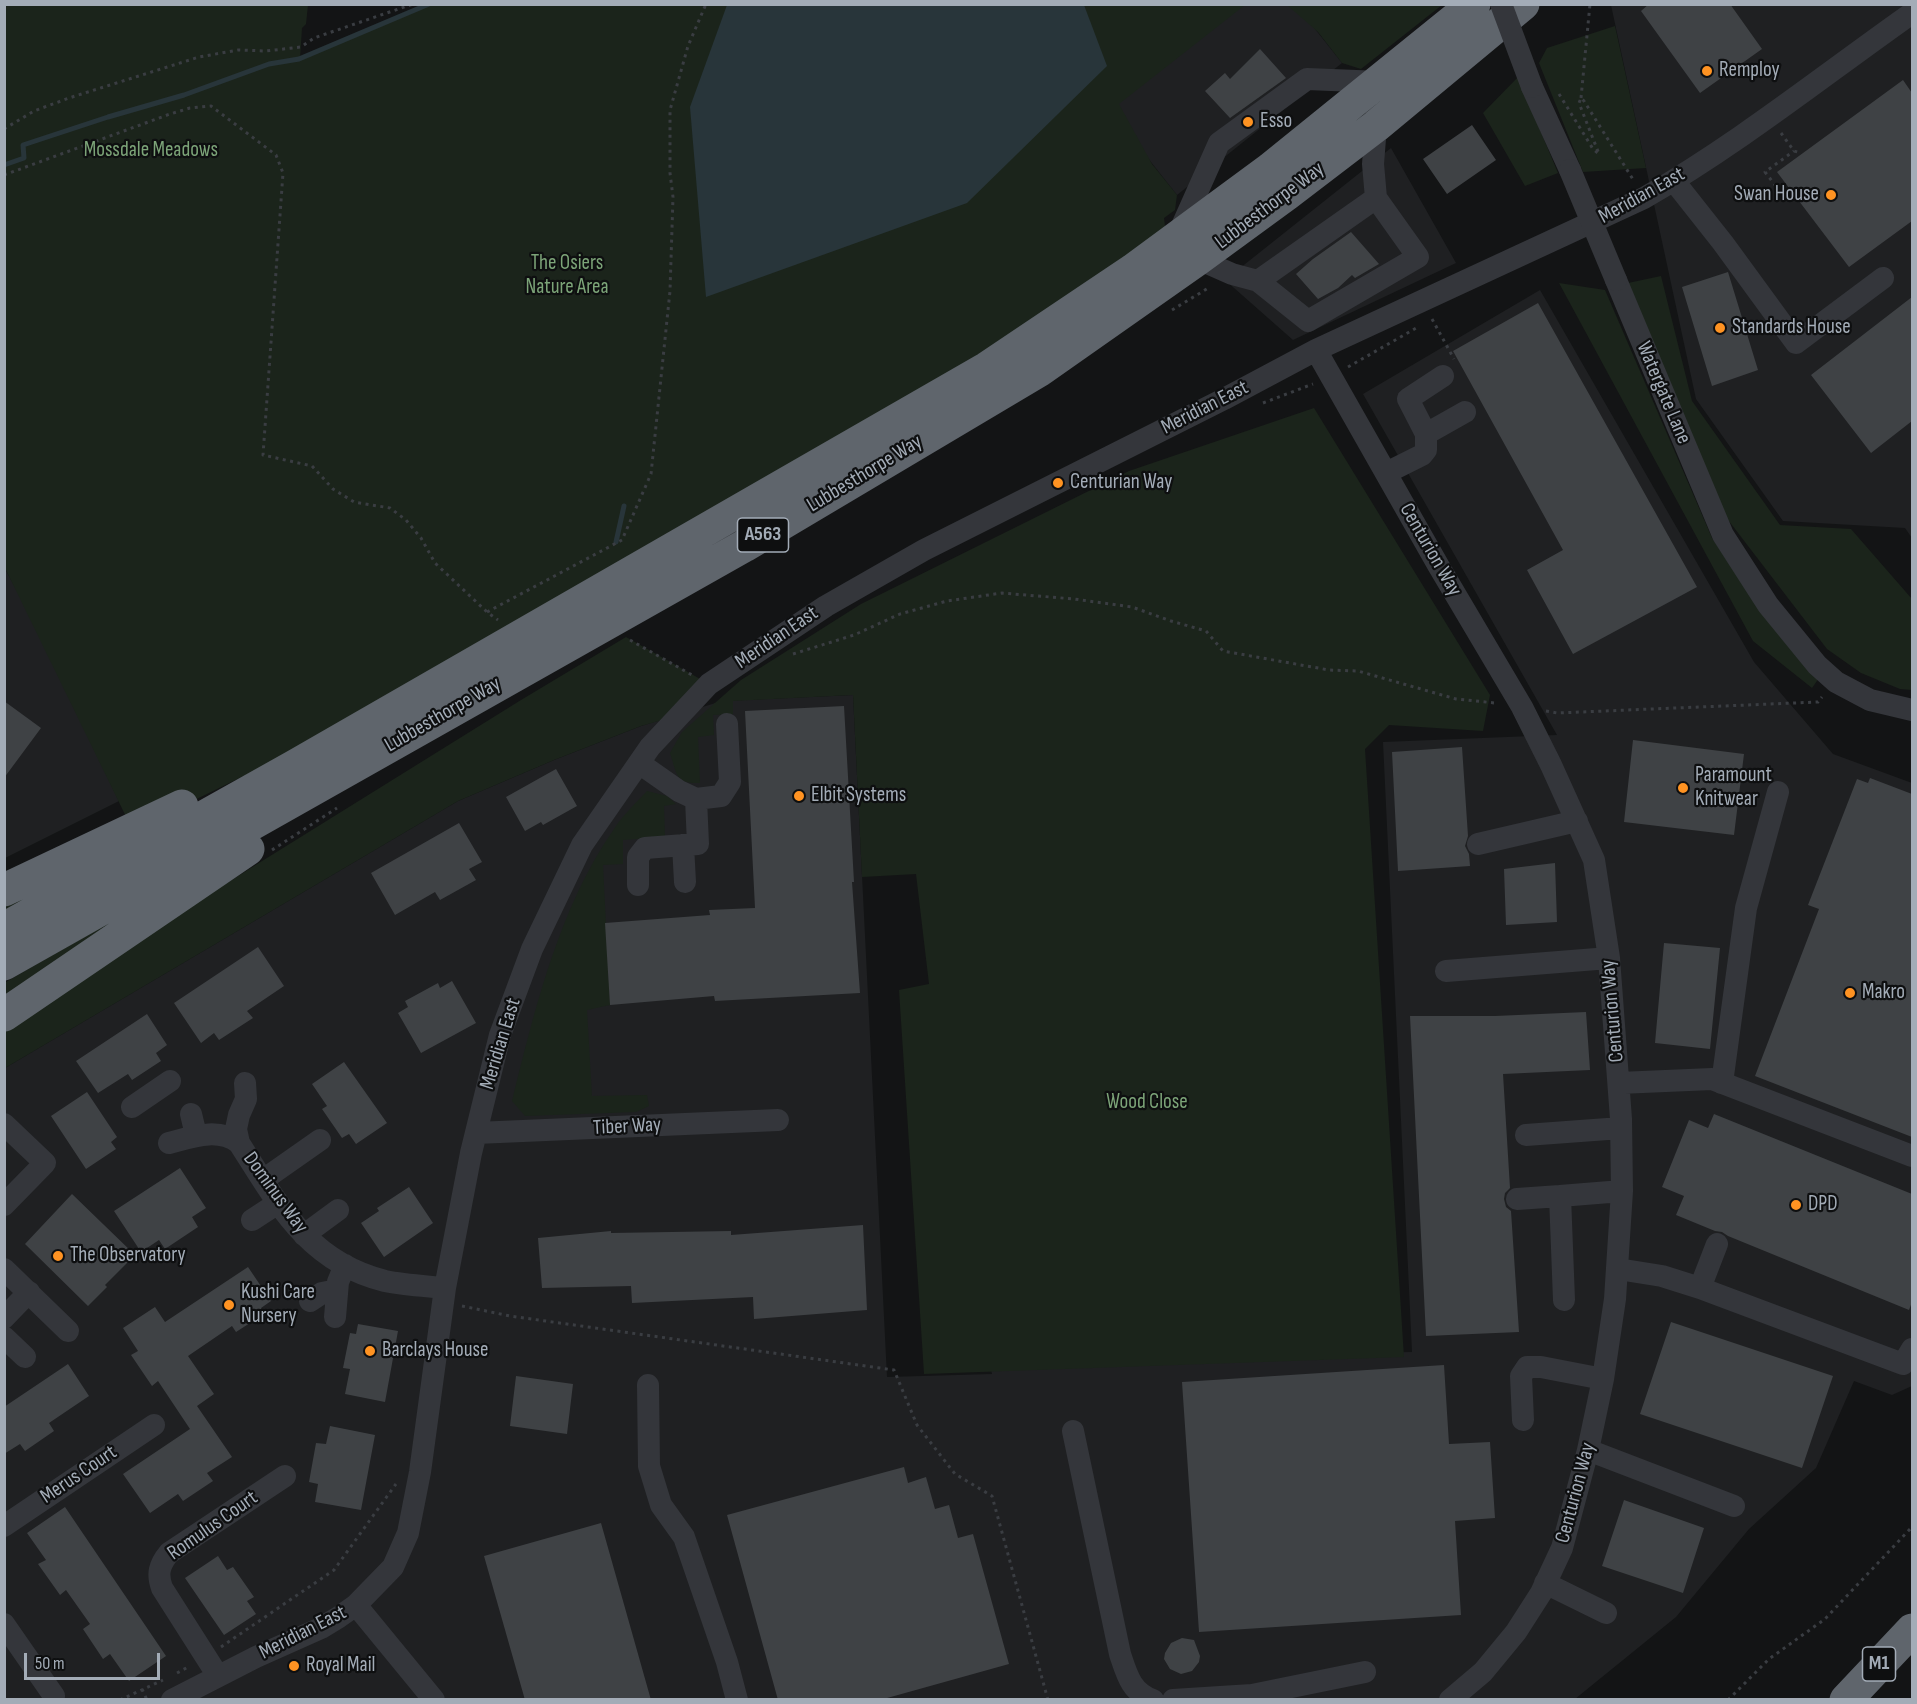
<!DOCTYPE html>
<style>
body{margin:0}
#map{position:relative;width:1917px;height:1704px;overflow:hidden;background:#131415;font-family:"Sofia Sans Condensed",sans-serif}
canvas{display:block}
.frame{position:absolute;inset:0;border:6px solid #a3acb7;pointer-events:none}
.scale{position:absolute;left:24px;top:1653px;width:136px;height:27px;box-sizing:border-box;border:3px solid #a3acb7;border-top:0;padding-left:8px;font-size:18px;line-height:21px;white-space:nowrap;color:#a3acb7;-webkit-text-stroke:4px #0e0f10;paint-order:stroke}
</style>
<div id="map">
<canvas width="1917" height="1704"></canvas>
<div class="frame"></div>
<div class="scale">50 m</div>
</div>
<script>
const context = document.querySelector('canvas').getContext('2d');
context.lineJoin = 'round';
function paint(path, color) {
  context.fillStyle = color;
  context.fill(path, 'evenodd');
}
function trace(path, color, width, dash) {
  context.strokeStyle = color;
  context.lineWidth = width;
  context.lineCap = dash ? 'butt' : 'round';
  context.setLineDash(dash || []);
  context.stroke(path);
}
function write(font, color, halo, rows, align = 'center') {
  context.font = font + ' "Sofia Sans Condensed",sans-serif';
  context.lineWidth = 4.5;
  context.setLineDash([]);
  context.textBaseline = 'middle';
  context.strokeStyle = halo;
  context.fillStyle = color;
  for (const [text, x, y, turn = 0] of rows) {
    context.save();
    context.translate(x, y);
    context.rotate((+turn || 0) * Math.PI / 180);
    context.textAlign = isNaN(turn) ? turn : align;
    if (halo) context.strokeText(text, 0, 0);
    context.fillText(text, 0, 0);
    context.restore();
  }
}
paint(new Path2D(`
 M1232,5h64l46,58 -165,132 -71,-90z
 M1611,5h301v533l-7,-10 -122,-7 -87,-122z
 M1391,148l65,115 -163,77 -68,-60z
 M1540,290l214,372 79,92 79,29v603l-20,9 -38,-14 -38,87 -67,61 -73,88 -101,82 -1570,1v-632l453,-267 96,-41 87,-34 81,-25 131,-6 34,682 105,-3 -3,-14 423,-8 -29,-610 174,-7 -194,-341z
 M4,567l26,47 89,187 -114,57z`), '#1f2022');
paint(new Path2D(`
 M5,5h303l-2,19 -4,4 -2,31 124,-54h821l-126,99 33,60 25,31 -2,15 -11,8 1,8 -32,44 -681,404 -286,140 -161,115v-39l127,-61 -127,-261z
 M1287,5h155l-81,64 -19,-6 -24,-31z
 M1615,26l31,142 -63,4 -44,-109 8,-15z
 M1518,77l40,96 -33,13 -42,-73z
 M1661,276l31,125 88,124 71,4 61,70v91l-12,-1 -39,-16 -34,-24 -105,-137 -94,-229z
 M1559,283l46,7 107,248 48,72 59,68 -7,10 -59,-47z
 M1314,408l176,287 -7,36 -94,-6 -24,24 39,608 -480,17 -25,-384 30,-6 -13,-110 -54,3 -9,-182 -120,6v13l-20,1 1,20 -16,2 2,46c-25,1 -23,-9 -30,-30l12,-21 59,-52 120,-76 268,-133z
 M626,637l83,47 -29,31 -39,11 -87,34 -96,41 -453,267v-37l151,-104 365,-227z
 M647,791l20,5 9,8 -12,2 1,31 -42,3v24l-20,1 7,140 -23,5 5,86 55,-1 2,11 -13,6 -111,4 -13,-15c23,-93 47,-193 102,-272 9,-14 22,-26 33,-38z
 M138,906l-133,109 -1,-32z`), '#1b241b');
paint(new Path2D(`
 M727,5h357l23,61 -140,137 -261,94 -16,-190z`), '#28353a');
trace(new Path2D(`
 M4,165l20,-7 -1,-13 85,-28 76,-22 85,-31 30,-5 130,-55
 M616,542l8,-36`), '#28353a', 5);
paint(new Path2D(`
 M1649,4h81l32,45 -62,44 -59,-82z
 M1260,49l26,29 -56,40 -25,-27 20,-18 5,6z
 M1903,80l9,13v128l-63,46 -72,-95z
 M1472,125l24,35 -49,34 -24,-35z
 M1351,232l28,32 -24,14 -3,-3 -14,13 -20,11 -22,-25 17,-15z
 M1728,272l30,98 -46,16 -30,-99z
 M1912,297v124l-41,32 -60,-78z
 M1538,303l159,284 -124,67 -46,-84 36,-20 -110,-199z
 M4,701l37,27 -37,50z
 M844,706l10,176h-2l8,111 -145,8 -1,-5 -104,9 -5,-82 105,-8 -1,-5 46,-2 -10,-197z
 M1633,740l111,14 -10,81 -110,-13z
 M1462,747l6,89 -3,10 4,8 1,12 -72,5 -6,-119z
 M556,769l21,37 -34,19 -2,-3 -16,9 -19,-34z
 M1870,778l42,16v343l-157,-61 64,-167 -11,-4 49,-126 11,4z
 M459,823l23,39 -13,7 7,11 -36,20 -5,-8 -40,23 -24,-42z
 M1555,863l2,59 -51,3 -2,-56z
 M1664,943l56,5 -10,101 -55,-6z
 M258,947l26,39 -37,25 6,7 -34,22 -5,-7 -13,10 -27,-40z
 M452,981l24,42 -55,30 -23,-40 10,-6 -3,-6 33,-18 2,5z
 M1586,1012l4,58 -87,4 7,114 -5,5 -1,6 2,8 5,4 8,121 -93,4 -16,-320h85z
 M147,1014l20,31 -11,8 5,8 -29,19 -4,-6 -30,19 -22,-32z
 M344,1062l43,61 -31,21 -7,-10 -7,4 -20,-29 5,-3 -15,-22z
 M87,1092l30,45 -6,5 5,7 -30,20 -35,-53z
 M1714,1114l198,80v108l-3,8 -181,-74 -6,-4 -7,-1 -39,-16 8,-19 -22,-9 27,-67 19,8z
 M180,1168l26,40 -14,9 6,10 -33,22 -6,-9 -18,12 -27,-41z
 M409,1187l24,36 -49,34 -23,-34 18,-12 -2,-3z
 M72,1194l63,61 -30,30 2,2 -19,19 -63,-62z
 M863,1225l4,85 -113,9 -1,-22 -121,6 -1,-17 -89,2 -4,-50 73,-7v2l120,-2v4z
 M248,1267l23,34 -10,7 3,6 -28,18 -4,-6 -44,30 26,38 -17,12 35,51 -25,16 6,8 -30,20 -5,-7 -28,19 -27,-39 67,-45 -32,-48 -6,5 -21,-31 7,-4 -15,-23 32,-21 10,15z
 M1671,1322l162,54 -31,92 -162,-54z
 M358,1324l40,7 -13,71 -40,-8 5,-25 -7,-1 7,-35 6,1z
 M68,1364l21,32 -40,27 5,8 -29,20 -5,-7 -16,10v-47z
 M1444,1365l5,79 41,-2 5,76 -40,3 6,94 -262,17 -17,-250z
 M516,1376l57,8 -6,50 -57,-8z
 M330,1426l45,9 -14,75 -46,-8 3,-18 -9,-2 7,-39 10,1z
 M904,1467l4,16 18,-6 9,32 14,-4 9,33 15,-4 36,130 -129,36h-102l-51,-185z
 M1624,1500l80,28 -21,65 -81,-27z
 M65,1507l101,149 -37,25 -19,-27 -7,5 -20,-30 7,-5 -24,-34 -6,5 -22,-31 8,-4 -19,-27z
 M601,1523l50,177h-126l-41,-144z
 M218,1556l9,14 6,-3 21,30 -7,4 9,13 -32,21 -39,-57z
 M1182,1638l12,2 6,16 -1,6 -7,9 -11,3 -11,-5 -6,-10 1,-6 6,-10z`), '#3f4245');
trace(new Path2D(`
 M1559,94l34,55 6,5 -20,-51 2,-5 3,3 50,80
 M1581,98l9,-94
 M4,129l30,-18 35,-13 130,-41 39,-7 28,1 35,-4 13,-9 99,-34
 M1781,133l13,18 7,2
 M4,175l166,-61 20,-6 21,-2 65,49 7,18 -20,282 49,11 21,23 21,13 36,6 16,12 15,18 14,25 52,49 11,8
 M1785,198l-20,-26 29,-21
 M1172,310l38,-23
 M1432,319l22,40
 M1348,367l70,-40
 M1263,403l50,-19
 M487,612l135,-72 29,-66 19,-183 3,-94 -3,-24v-63l18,-64 18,-42
 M630,640l62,35
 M793,654l61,-19 46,-21 47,-13 55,-8 72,6 58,8 39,14 35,10 17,20 106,19 29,1 98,28 39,4
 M1546,711l11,2 261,-11 4,-5
 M272,850l65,-42
 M462,1306l48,10 384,54 23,55 38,49 37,22 56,204
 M221,1647l113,-77 62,-86
 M177,1673l13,-7
 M142,1689l5,11
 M120,1700l43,-20
 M1728,1700l41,-41 56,-40 87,-92`), '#3a3d42', 3, [3, 4.5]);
trace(new Path2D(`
 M1532,87l38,83
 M1674,181l49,62 73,100 87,-65
 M1178,235l41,-92 88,-64 74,3
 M1198,259l34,15 26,7 118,-83 -3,-34 3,-38
 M1616,280l107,255 45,70 49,60 19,17 34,18 42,10
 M1258,281l50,40 110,-64 -42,-59
 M1316,350l122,215 84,142 29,58 43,95 15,98 12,161 1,72 -7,108 -12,80 -15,71 -26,98 -21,45 -25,39 -33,40 -33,28
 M1426,434l-18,-35 35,-23
 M1386,473l36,-18 4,-5v-16l39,-22
 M696,799l25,-3 9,-14 -3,-58
 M1478,844l99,-23
 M683,845l2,37
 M638,885v-28l7,-9 53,-4 -2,-45 -17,-8 -40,-28
 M1446,971l163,-13
 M1619,1083l93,-4 200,77
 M1722,1083l24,-175 32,-116
 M132,1107l38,-26
 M191,1114l5,21
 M4,1124l41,39 -41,42
 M476,1133l302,-13
 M1526,1135l95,-7
 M169,1143c23,-6 49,-16 70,0 39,61 69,119 146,138 19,4 40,5 60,7
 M239,1143l-3,-14 3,-14 7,-16 -1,-16
 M263,1180l57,-40
 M1560,1196l62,-5
 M1517,1199l43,-3 4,104
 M252,1220l26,-17
 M304,1235l34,-25
 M4,1269l64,62
 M1618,1269l44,7 38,12 203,76 9,-15
 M1700,1288l17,-44
 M310,1301l12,-8 15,-3
 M335,1317l3,-35 7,-17
 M4,1318l25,-26
 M4,1337l21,20
 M648,1385l1,81 12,39 23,32 43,125 10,38
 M1523,1420l-2,-44 6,-9h14l62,12
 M1073,1431l47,223c7,21 11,38 33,46
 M1588,1450l146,56
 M4,1526l150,-101
 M1545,1583l61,30
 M356,1605l78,95
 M4,1624l50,72
 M218,1676l-56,-88c-5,-14 -3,-23 7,-35l116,-77
 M172,1700l84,-43 65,-29 18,-11 17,-12 37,-38 15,-34 12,-61 25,-184 26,-135 29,-118 32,-86 50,-104 68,-98 59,-63 117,-78 98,-56 300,-151 92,-49 328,-152c94,-54 180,-123 268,-185
 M1173,1700l79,-5 113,-23`), '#34363b', 22);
trace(new Path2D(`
 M4,890l178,-84
 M4,929l291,-163 692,-398 146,-98 137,-101 204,-165
 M4,964l740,-418 296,-176 158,-111 89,-65 89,-68 147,-122
 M4,1015l244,-166
 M1846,1700l66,-70`), '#5f656c', 33);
trace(new Path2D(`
 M1501,4l31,83
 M1570,170l46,110`), '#34363b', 22);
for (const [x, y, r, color] of [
 [1707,71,6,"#ff9322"],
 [1248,122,6,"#ff9322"],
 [1831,195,6,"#ff9322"],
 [1720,328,6,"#ff9322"],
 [1058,483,6,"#ff9322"],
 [1683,788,6,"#ff9322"],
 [799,796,6,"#ff9322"],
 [1850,993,6,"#ff9322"],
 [1796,1205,6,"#ff9322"],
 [58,1256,6,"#ff9322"],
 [229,1305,6,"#ff9322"],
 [370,1351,6,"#ff9322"],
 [294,1666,6,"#ff9322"]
]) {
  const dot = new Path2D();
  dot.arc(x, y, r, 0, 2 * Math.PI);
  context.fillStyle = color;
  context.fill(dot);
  trace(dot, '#0e0f10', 2);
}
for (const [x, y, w] of [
 [763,535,51],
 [1879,1664,33]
]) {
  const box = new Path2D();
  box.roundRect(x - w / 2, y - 17, w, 34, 4.5);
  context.fillStyle = '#0e0f10';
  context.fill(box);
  trace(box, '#a3acb7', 1.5);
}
write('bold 20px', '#a3acb7', null, [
 ["A563",763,535],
 ["M1",1879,1664]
]);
write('21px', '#a3acb7', '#0e0f10', [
 ["Remploy",1719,71],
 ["Esso",1260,122],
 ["Swan House",1819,195,"right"],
 ["Standards House",1732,328],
 ["Centurian Way",1070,483],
 ["Paramount",1695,776],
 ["Knitwear",1695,800],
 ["Elbit Systems",811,796],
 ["Makro",1862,993],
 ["DPD",1808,1205],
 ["The Observatory",70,1256],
 ["Kushi Care",241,1293],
 ["Nursery",241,1317],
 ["Barclays House",382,1351],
 ["Royal Mail",306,1666]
], 'left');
write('21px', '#7ca478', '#0e0f10', [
 ["Mossdale Meadows",151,151],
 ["The Osiers",567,264],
 ["Nature Area",567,288],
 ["Wood Close",1147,1103]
]);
write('21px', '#a3acb7', '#0e0f10', [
 ["Meridian East",1642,196,-29],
 ["Lubbesthorpe Way",1270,206,-37],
 ["Watergate Lane",1663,393,67],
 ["Meridian East",1205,408,-27],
 ["Lubbesthorpe Way",865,474,-31],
 ["Centurion Way",1430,550,60],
 ["Meridian East",777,638,-34],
 ["Lubbesthorpe Way",443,715,-30],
 ["Centurion Way",1613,1011,-95],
 ["Meridian East",501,1044,-73],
 ["Tiber Way",627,1127,-3],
 ["Dominus Way",275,1193,54],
 ["Merus Court",79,1475,-34],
 ["Centurion Way",1576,1493,-75],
 ["Romulus Court",213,1526,-35],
 ["Meridian East",303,1633,-27]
]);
</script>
